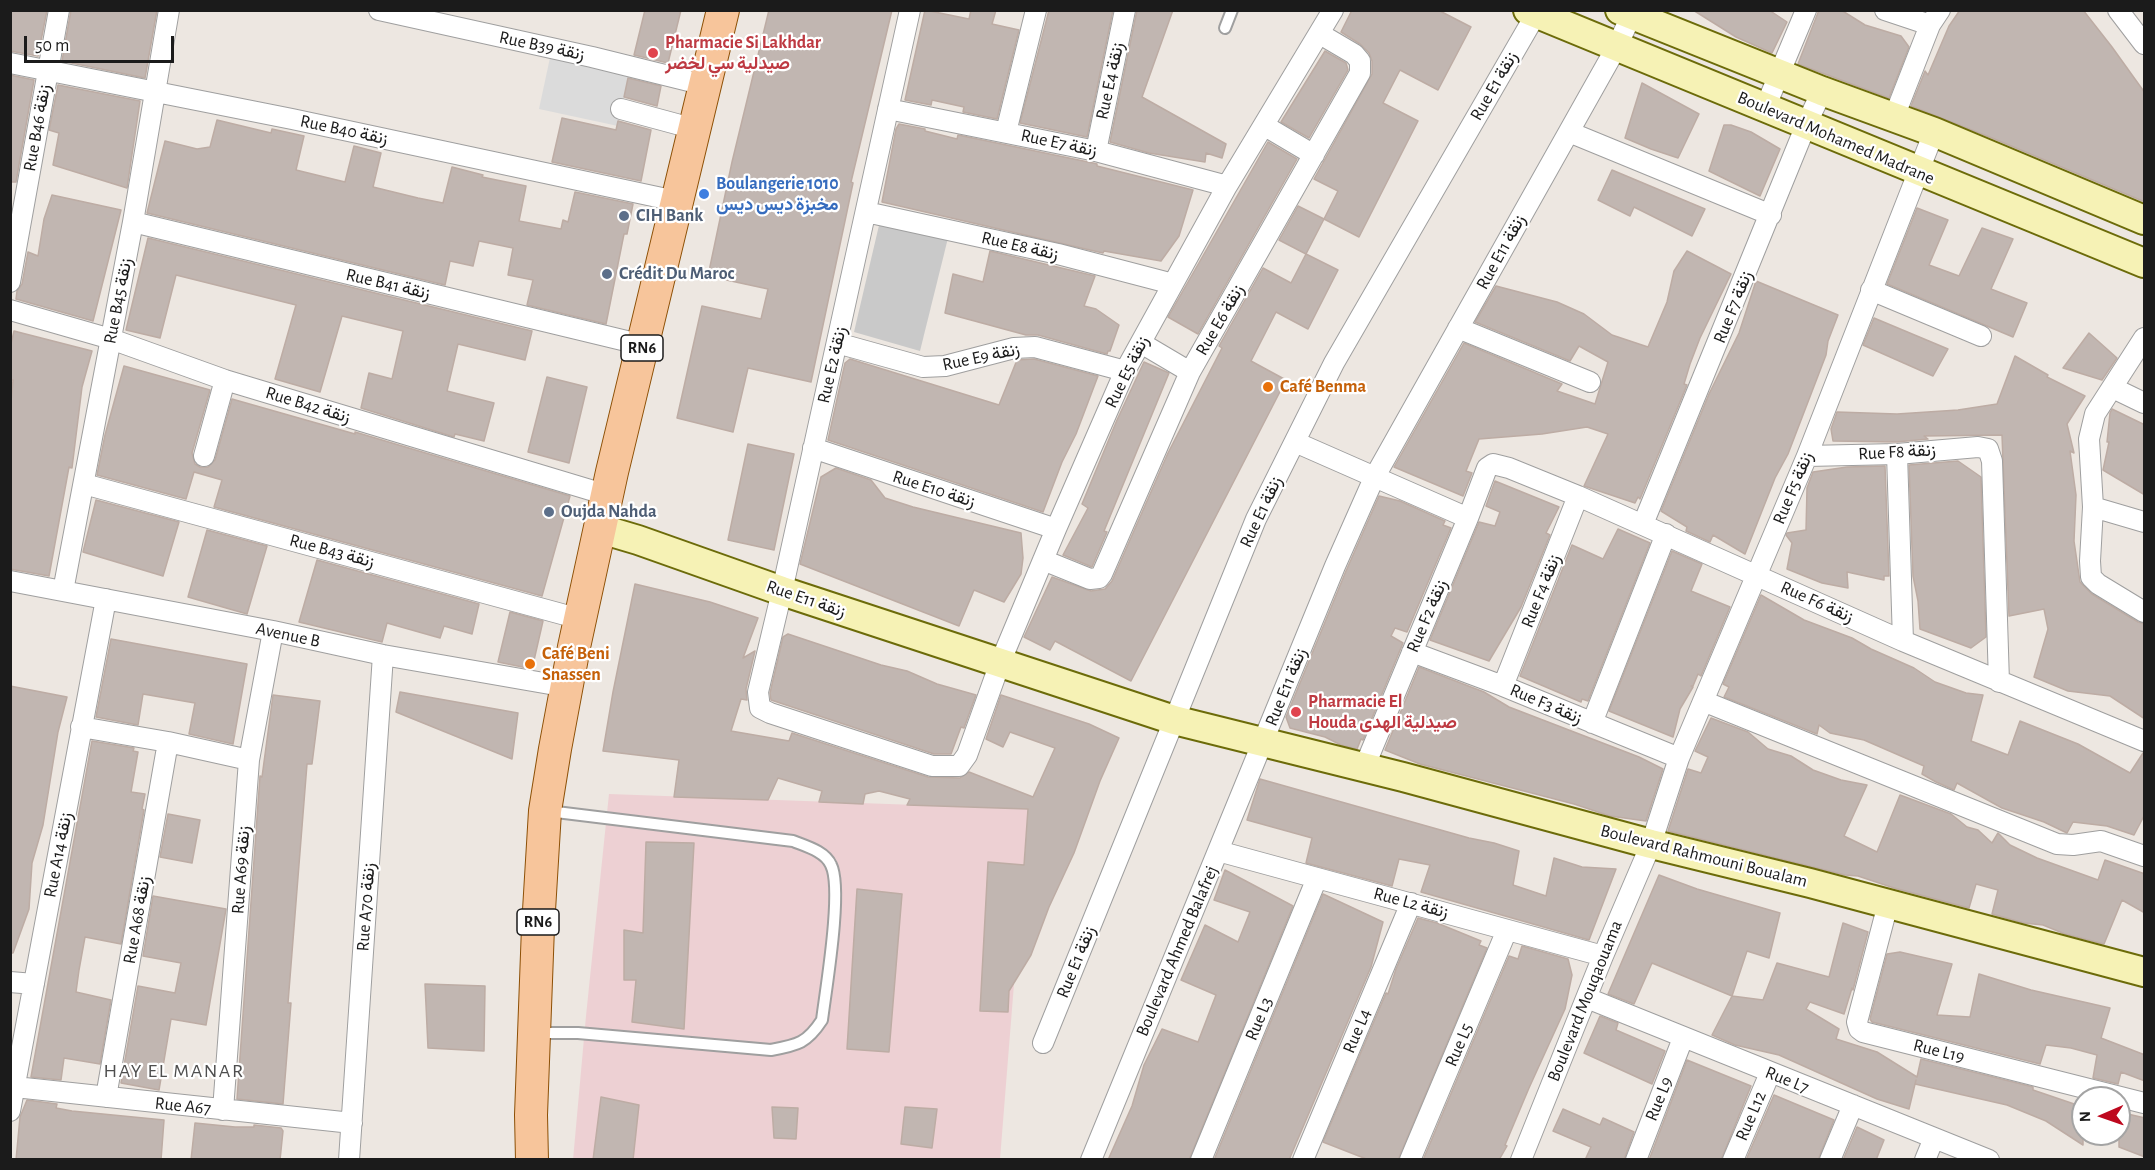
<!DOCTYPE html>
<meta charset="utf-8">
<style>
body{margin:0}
#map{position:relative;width:2155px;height:1170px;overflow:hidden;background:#ede7e1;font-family:"Alegreya Sans",sans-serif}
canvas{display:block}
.frame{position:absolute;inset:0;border:12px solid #1b1b1b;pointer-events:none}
.north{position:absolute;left:2071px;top:1086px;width:60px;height:60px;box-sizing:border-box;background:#fff;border:2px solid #a4a4a4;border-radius:50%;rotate:268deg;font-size:16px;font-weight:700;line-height:24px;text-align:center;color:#1b1b1b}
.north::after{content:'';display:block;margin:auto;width:21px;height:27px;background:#be081e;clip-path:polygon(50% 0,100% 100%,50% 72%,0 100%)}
.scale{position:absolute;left:24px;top:36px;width:150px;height:27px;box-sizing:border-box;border:3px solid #1b1b1b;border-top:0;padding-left:8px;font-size:18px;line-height:21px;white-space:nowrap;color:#1b1b1b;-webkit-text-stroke:4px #fff;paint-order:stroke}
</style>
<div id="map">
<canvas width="2155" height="1170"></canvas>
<div class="frame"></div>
<div class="north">N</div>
<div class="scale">50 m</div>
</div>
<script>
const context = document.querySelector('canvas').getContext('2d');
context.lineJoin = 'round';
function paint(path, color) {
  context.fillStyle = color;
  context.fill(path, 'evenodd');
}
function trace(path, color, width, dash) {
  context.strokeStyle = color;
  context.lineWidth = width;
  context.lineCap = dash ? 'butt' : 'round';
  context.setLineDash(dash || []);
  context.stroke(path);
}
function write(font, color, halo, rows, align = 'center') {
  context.font = font + ' "Alegreya Sans",Vazirmatn,sans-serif';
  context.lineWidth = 4.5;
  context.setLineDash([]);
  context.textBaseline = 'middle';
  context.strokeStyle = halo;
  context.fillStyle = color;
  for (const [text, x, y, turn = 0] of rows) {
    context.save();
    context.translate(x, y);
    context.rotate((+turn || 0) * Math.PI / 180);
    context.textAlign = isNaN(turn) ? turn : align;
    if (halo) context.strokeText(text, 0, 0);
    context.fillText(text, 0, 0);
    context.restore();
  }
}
paint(new Path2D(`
 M609,794l419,15 -28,350 -427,1 13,-144z`), '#edd0d3');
paint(new Path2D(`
 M880,221l68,17 -28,113 -66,-19z`), '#c9c9c9');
paint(new Path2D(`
 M551,53l79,17 -12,56 -79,-17z`), '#dbdbdb');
const building = new Path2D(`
 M10,10h37l-9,46 -28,-5z
 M71,10h86l-12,68 -83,-17z
 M645,10h36l-13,53 -34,-8z
 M769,10h123l-41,172 2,1 -42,199 -63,-14 -15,64 -56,-14 25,-112 59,13 7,-30 -60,-13 24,-114z
 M925,10l44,9 2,-9h25l-4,14 27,6 -22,89 -34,-7 1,-5 -32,-7 -1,5 -26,-5z
 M1049,10h64l-26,127 -67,-14z
 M1137,10h36l-31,87 84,47 -4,14 -16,-5 -1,9 -56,-9 -39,-11z
 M1352,10h86l33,17 -33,63 -38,-20 -17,33 35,18 -59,116 -35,-18 14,-28 -24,-12 58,-105v-13l-3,-8 -9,-9 -19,-12z
 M1693,10h76l18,12 -15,31 -36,-16z
 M1819,10h22l24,15 36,11 8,11 -20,51 -91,-34z
 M1960,10h123l29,37 33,46v109l-153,-64 -81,-32 14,-35 3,4 21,-49z
 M1325,51l21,12 2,7 -39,68 -28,-16z
 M10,75l24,5 -18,102h-6z
 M628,78l33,8 -4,20 -33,-9z
 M1642,83l57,31 -21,44 -27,-9 -26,-11z
 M58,85l82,16 -13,87 -74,-23 6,-32 -10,-3z
 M562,118l54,12 2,-9 33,9 -10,51 -89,-19z
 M217,120l54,13 1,-4 32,7 -8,34 49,12 9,-36 27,7 -8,34 45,11 25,5 9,-36 31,8 -1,2 44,9 -7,35 42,8 2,-9 5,2 7,-30 58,12 -6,30h-3l-18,90 -79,-19 6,-25 -25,-5 5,-27 -34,-7 -6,25 -23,-5 -5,24 -298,-72 18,-72 32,8 13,-2z
 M899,124l26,5v2l32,8 1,-4 135,28 4,1v2l96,24 -14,46 -18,25 -57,-10 -1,2 -221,-51 14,-73z
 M1724,125h7l20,7 29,17 -20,47 -51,-25z
 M1268,142l29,17 -99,175 -30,-17z
 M1612,170l93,39 -13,27 -58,-29 -4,9 -32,-16z
 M52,195l69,15 -28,111 -77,-22 1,-8 5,-7 6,-32 10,4 6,-37z
 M1298,206l26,13 -18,35 -27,-14z
 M1917,208l31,12 -19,45 30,11 23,-48 31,11 -22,50 36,14 -14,34 -126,-53z
 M148,238l384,93 -7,29 -67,-16 -11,47 47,12 -10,38 -29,-7 -1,3 -93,-29 8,-35 23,6 11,-48 -61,-15 -22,76 -45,-13 21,-74 -120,-30 -16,63 -34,-8z
 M990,251l105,25 -11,30 12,3 23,16 -9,26h-2l-1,3 -69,-19h-12l-81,-22 8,-39 30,8z
 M1687,251l44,23 -31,64 -10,26 -6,20 3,1 -47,114 -2,-2 -3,6 -51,-17 24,-52 -21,-7 -45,7 -63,5 -13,32 6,2 -9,23 -69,-29 70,-124 98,41 -5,7 38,13 13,-42 -29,-16 -9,15 -95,-39 21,-36 61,16 27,12 28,21 36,12 19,-45 7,-31z
 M1306,254l32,16 -30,59 -32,-17 -25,49 35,19 -155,301 -76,-40 -5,9 -26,-13 28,-60 39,14 14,-2 7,-8 56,-128 54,-105 -3,-2 44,-78 28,15z
 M1756,281l82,34 -10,26 -2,14 -38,99 -13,24 -30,76 -32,-19 -3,7 -24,-11 1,-4 -26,-16 48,-117 30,-61z
 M1874,318l74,31 -15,27 -70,-31z
 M14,331l78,20 -10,36 -10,81 -3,-1 -20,109 -39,-7v-156l3,-33h-3v-32z
 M2089,333l28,25 -15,22 -39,-12z
 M2015,356l33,19 -1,2 38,19 -18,28 7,29 -4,-2 6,44 -2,46 6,41 12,12 46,28 7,2v95l-35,-23 -42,-5 -34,-14 14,-48 -4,-20 -35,7 -7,-181 -78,1 4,3 -32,3 -63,-1 -2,-12 6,-17 60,2 61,-4 39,-6z
 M850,359l149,46 18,-45 17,-1 64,17 -22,58 -14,28 -19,50 -215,-72 17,-77z
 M1144,362l25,11 -65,158 3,1 -15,35 -29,-12 25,-47 -6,-4 35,-84z
 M124,366l86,24 -18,63 3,11 5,3h8l7,-7 17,-61 123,35v-2l215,64 -28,100 -328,-89 8,-27 -28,-8 -8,27 -89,-24 8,-40z
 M547,377l40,10 -18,76 -41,-11z
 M2112,409l33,16v70l-42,-25 6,-28h-2l3,-29z
 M748,444l46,10 -20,96 -46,-10z
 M1958,461l23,16 5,160 -15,11 -51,-19 -2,-28 -5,-25 -4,-111z
 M1885,466l4,110h-5v4l-37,-8 1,16 -26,-5 -35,-14 5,-26 -6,-8 1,-2 19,-3 1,-42 6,-16 34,-5z
 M836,468l35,12 14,18 28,9 108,26 2,25 -2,16 -17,28 -30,-12 -15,36 -159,-62 21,-87z
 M1495,481l64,26 -13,26 4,2 -29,72 -32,54 -59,-21 49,-118 16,4 5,-14 -14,-6z
 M1379,496l21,5 45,20 -2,4 8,3 -44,104 -12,-4 -4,8 12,7 -40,97 -2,-1 -4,10 -16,-4 -16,-8 -35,-9 -4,-11 60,-146z
 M96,500l83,22 -16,54 -80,-24z
 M1618,529l32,14 -62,158 -6,-2 -1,3 -61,-26 52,-131 31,14z
 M207,530l60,16 -20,68 -59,-17z
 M1672,551l30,13 -11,27 39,16 -29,69 -3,-2 -5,12h-2l2,1 -13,22 -7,28 -64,-26z
 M317,560l162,44 -7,30 -28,-8 -4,12 -53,-15 -5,19 -83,-20z
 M635,584l75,18 48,16 -15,40 12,-7 -9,38 1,11 -6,-1 -10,32 58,10 3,-8 136,44 32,1 9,-6 64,25 22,-49 -45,-16 -7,15 -17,-8 15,-44 88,29 30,14 -19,43 -26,72 -25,54 -18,48 -22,36 -1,21 -28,-1 8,-149 36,3 4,-56 -121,-4 3,-6 -31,-8 -14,3 -2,10 -44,-2 3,-11 -44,-13 -10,22 -94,-3 5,-37 -76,-9 10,-59z
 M1761,595l43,25 48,18 19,11 43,19 21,14 31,11 17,2 -12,46 37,14 12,-34 58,23 52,29 13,-20h2v61l-11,21 -27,-9 -34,-4 -6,11 -23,-11 -42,-14 -45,-25 -3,7 -18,-8 -14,-8 2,-8 -60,-26 -34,-7 -11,-8 -2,9 -93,-37 5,-10 -6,-3z
 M510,612l33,9 -11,48 -34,-7z
 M788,634l93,31 26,6 30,13 39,11 -12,33 -3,-1 -10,27h-17l-163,-54 -1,-7 13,-56z
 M111,639l136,25 -14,80 -44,-10 6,-31 -52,-9 -5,31 -42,-8z
 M1419,667l65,25 25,15 130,50 24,12 -17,52 -36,-5 -36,-12 -154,-40 -35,-14z
 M10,686l57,11 -9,35 -15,93 -11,38 -3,46 -16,44h-3z
 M400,692l118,21 -6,46 -116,-47z
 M273,695l47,6 -8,63h-5l-19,239h3l-8,101 -46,-5 23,-323 2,1z
 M1711,718l37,14 20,17 23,7 22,14 28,10 26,5 -23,51 33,16 23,-57 51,19 16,13 11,3 14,13 6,-10 12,12 27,13 61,22 7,-20 40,14v39l-23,-13 -18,44 -39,-10 -22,-9 -19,-2 -32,-9 6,-24 -22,-6 -7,24 -75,-20 -36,-12 -13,-1 -177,-44 20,-62 13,4 7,-16 -13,-6z
 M92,741l42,7 -1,3 5,1 -7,40 14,2 -3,15 2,1 -23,134 -36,-7 -6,33 -3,22 35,8 -11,64 -36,-6 -3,22 -30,-3z
 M1260,779l209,59 25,5 25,8 -6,34 33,11 8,-38 28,9 34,2 -27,71 -168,-48 9,-27 -31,-6 -7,27 -86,-23 6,-25 -65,-18z
 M168,814l32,6 -8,43 -32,-6z
 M646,842l48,1 -10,186 -52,-7 4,-42h-12v-50l19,3z
 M1225,870l68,36 -104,254h-81l24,-54 12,-41 18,-36 36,13 18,-47 -35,-15 24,-55 33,17 12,-30 -36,-12z
 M1659,875l38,14 83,24 -11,45 -22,-7 -15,45 -80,-33 -18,41 -26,-10z
 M857,889l45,5 -13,158 -42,-3z
 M1323,894l60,28 -12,45 -82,193h-75z
 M153,896l73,13 -20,116 -35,-6 -12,71 -38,-7 17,-97 37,7 6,-30 -38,-7z
 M1418,918l19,5 44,18 -2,4 8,3 -89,212h-29l-46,-18 63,-149 2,1 8,-25z
 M1843,923l25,9 -15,58 -1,-2 -8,26 -34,-12 -4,7 33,20 -3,10 41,13 40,25 4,-18 112,28v3l50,17v38l-37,-24 -39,-16 -92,-21 1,-4 -7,29 -32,-10 -98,-44 -44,-10 -23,-10 20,-39 31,4 14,-37 52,14z
 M1522,946l46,13 4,16 -7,34 -36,79 -24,57 2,1 -8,14h-76l86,-204 9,3z
 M1900,952l52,12 -15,51 33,2 9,-43 52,16 79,18 -9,30 44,17v26l-24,-9 -3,12 -25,-6 4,-23 -26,-7 -25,-3 -6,19 -168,-42 -2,-3 17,-65z
 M425,984l60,2 -1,65 -56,-3z
 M1600,1016l18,7 -2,7 49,21 -13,33 -68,-31z
 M1687,1060l64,26 -30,74h-72z
 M1774,1095l60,25 -16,40h-72z
 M601,1097l38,8 -6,55h-40z
 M27,1100l30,4 -1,4 16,3 92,9 -3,40h-145l4,-43z
 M772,1107l26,1 -2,31 -22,-1z
 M905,1107l32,2 -5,39 -31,-4z
 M1563,1109l37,16 3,-7 31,14 -10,28h-39l6,-13 -38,-16z
 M2119,1112l26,6v39l-26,-10z
 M195,1123l40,4h19v-2l27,3 2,3 -3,29h-89z
 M1857,1127l27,13 -8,20h-33z`);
paint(building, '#c1b6b1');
trace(building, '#bdaca4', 1.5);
const lane = new Path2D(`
 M1225,28l7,-18
 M537,1033h41l193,17c27,-5 36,-7 51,-30 4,-32 21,-131 9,-155 -6,-14 -26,-19 -38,-24l-245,-30`);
const street = new Path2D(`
 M379,10l213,47 113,28
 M910,10l-128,581 -24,101 2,16 10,5 162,53h27l8,-11 33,-92 56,-134 69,-158 102,-185 106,-176
 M1885,10l45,15
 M2118,10l26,34
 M10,63l282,56 384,82
 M1765,108l41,-98
 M621,109l74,20
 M888,109l208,42 131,35
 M1894,117l36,-92 10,-15
 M1265,126l49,29
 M1006,132l30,-122
 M1569,132l202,83
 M1096,151l29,-141
 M866,212l192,42 115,30
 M133,222l510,123
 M10,282l49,-272
 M1871,290l110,46
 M10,310l101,29 114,41 382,115
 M1458,328l132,54
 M2144,338l-49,76 -6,25 4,68 -3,54 1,16 7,7 46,28
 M837,343l86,24 22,-1 69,-18 21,-1 90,24
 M1141,343l49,29
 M2113,388l31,15
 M1295,442l173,76
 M813,448l243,81
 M1897,454l6,187
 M204,456l21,-76
 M1807,456l90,-2 81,-7 10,2 4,12 7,221
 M84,484l496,135
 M2093,507l51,15
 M1643,524l163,-399 16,-34
 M1043,560l47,19 9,-1 3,-4 88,-202 170,-299v-12l-6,-7 -34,-20
 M10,581l263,50 110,24 184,32
 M63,591l70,-369 36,-212
 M1412,652l91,34 176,72
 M1503,686l75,-190
 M1703,701l354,143 16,1 28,-4 43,15
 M1592,723l74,-189
 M81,727l87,15 81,18
 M1364,768l104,-250 19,-50 6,-4 16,4 69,28 325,145 241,100
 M1218,851l385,105
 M1888,904l-31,118 2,7 4,3 281,71
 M10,982l24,2
 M1587,998l402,162
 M1043,1043l213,-524 78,-156 202,-349
 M15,1087l337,36
 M106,1097l62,-355
 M223,1110l26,-350 24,-129
 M10,1111l96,-512
 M349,1160l34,-505
 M1091,1160l244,-594 39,-88 242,-430 18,-38
 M1201,1160l116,-282
 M1303,1160l108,-257
 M1410,1160l97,-230
 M1521,1160l82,-204 48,-112 28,-86 128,-302 127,-324
 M1636,1160l47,-122
 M1733,1160l37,-87
 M1830,1160l23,-55
 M1925,1160l9,-22`);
const secondary = new Path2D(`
 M1528,10l616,253
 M1620,10l202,81 112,41 210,88
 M601,529l37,11 144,51 392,129 229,57 248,67 159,39 334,89`);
const primary = new Path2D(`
 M532,1160l-1,-45 7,-188 7,-116 10,-62 19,-102 38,-175 111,-462`);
trace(lane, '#9f9f9f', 14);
trace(street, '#9f9f9f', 22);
trace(secondary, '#6c6b09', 32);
trace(primary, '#8d5006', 34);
trace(lane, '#fff', 10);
trace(street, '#fff', 20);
trace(secondary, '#f6f2b5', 28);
trace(primary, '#f7c59b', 32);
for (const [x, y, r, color] of [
 [653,53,6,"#e0444e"],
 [704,194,6,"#3f7fe0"],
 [624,216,6,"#5c6f8a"],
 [607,274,6,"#5c6f8a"],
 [1268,387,6,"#e8710a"],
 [549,512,6,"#5c6f8a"],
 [530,664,6,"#e8710a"],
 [1296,712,6,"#e0444e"]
]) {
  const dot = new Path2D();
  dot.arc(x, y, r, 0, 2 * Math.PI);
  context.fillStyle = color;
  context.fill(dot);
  trace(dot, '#fff', 2);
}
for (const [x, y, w] of [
 [642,348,42],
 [538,922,42]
]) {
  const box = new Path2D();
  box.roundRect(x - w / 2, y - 13, w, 26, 4.5);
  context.fillStyle = '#fff';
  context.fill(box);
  trace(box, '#1b1b1b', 1.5);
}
write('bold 16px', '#1b1b1b', null, [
 ["RN6",642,348],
 ["RN6",538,922]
]);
write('bold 18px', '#be3a42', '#fff', [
 ["Pharmacie Si Lakhdar",665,43],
 ["صيدلية سي لخضر",665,64],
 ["Pharmacie El",1308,702],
 ["Houda صيدلية الهدى",1308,723]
], 'left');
write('18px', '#1b1b1b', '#fff', [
 ["Rue B39 زنقة",542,46,12],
 ["Rue E4 زنقة",1110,81,-78],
 ["Rue E1 زنقة",1494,86,-60],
 ["Rue B46 زنقة",37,128,-80],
 ["Rue B40 زنقة",344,130,12],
 ["Boulevard Mohamed Madrane",1836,138,23],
 ["Rue E7 زنقة",1059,143,12],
 ["Rue E8 زنقة",1020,246,13],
 ["Rue E11 زنقة",1501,252,-61],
 ["Rue B41 زنقة",388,284,13],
 ["Rue B45 زنقة",118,301,-79],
 ["Rue F7 زنقة",1733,307,-68],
 ["Rue E6 زنقة",1220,320,-60],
 ["Rue E9 زنقة",981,357,-12],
 ["Rue E2 زنقة",832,365,-77],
 ["Rue E5 زنقة",1127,372,-64],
 ["Rue B42 زنقة",308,405,17],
 ["Rue F8 زنقة",1897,452,-3],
 ["Rue F5 زنقة",1793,488,-67],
 ["Rue E10 زنقة",934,489,18],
 ["Rue E1 زنقة",1261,512,-65],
 ["Rue B43 زنقة",332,551,15],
 ["Rue F4 زنقة",1541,591,-68],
 ["Rue E11 زنقة",806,599,19],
 ["Rue F6 زنقة",1817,602,24],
 ["Rue F2 زنقة",1427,616,-67],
 ["Avenue B",288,635,12],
 ["Rue E11 زنقة",1286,687,-68],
 ["Rue F3 زنقة",1546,704,23],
 ["Rue A14 زنقة",58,855,-79],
 ["Boulevard Rahmouni Boualam",1704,856,14],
 ["Rue A69 زنقة",241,870,-86],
 ["Rue L2 زنقة",1411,903,15],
 ["Rue A70 زنقة",366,907,-86],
 ["Rue A68 زنقة",137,920,-80],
 ["Boulevard Ahmed Balafrej",1177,951,-67],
 ["Rue E1 زنقة",1076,962,-68],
 ["Boulevard Mouqaouama",1585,1001,-68],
 ["Rue L3",1259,1019,-68],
 ["Rue L4",1357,1031,-67],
 ["Rue L5",1459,1045,-67],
 ["Rue L19",1939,1051,14],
 ["Rue L7",1787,1080,22],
 ["Rue L9",1659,1099,-68],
 ["Rue A67",183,1106,6],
 ["Rue L12",1751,1116,-67]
]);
write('bold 18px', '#366cbe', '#fff', [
 ["Boulangerie 1010",716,184],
 ["مخبزة ديس ديس",716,205]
], 'left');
write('bold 18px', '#4e5e75', '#fff', [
 ["CIH Bank",636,216],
 ["Crédit Du Maroc",619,274],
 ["Oujda Nahda",561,512]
], 'left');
write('bold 18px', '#c56008', '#fff', [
 ["Café Benma",1280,387],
 ["Café Beni",542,654],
 ["Snassen",542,675]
], 'left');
context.letterSpacing = '1.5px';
write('20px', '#4e4e4e', '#fff', [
 ["HAY EL MANAR",174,1071]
]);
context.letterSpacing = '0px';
</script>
